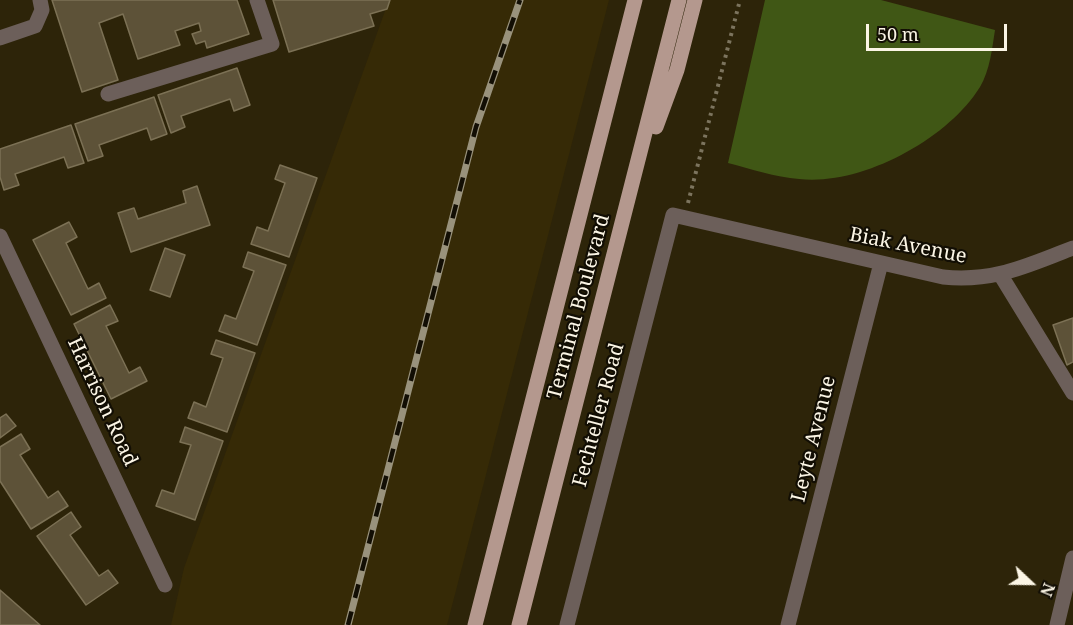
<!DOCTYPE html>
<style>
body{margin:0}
#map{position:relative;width:1073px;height:625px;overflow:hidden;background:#2d2409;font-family:"Noto Serif",serif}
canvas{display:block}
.north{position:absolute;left:1001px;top:553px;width:60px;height:60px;-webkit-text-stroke:4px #120e04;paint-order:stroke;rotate:112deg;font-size:16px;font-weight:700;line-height:24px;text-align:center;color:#fbf5e5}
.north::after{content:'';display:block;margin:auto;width:21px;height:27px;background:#fbf5e5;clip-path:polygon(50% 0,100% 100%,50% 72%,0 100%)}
.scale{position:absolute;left:866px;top:24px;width:141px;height:27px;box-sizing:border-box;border:3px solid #fbf5e5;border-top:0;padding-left:8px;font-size:18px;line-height:21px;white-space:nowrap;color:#fbf5e5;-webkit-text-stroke:4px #120e04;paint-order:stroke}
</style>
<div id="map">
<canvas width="1073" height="625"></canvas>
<div class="north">N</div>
<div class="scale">50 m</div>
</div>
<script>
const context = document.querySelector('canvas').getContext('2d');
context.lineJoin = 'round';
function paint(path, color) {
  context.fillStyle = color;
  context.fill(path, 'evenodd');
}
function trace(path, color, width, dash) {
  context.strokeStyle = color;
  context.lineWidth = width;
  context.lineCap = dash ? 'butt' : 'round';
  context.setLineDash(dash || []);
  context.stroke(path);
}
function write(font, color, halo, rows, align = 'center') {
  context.font = font + ' "Noto Serif",serif';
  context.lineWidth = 4.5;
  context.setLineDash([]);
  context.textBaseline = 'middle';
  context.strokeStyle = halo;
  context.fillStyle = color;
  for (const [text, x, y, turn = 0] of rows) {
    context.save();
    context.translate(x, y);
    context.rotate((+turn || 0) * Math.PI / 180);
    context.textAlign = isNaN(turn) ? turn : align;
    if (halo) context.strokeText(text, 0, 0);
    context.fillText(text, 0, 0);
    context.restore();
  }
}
paint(new Path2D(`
 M389,0h220l-162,625h-276l13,-57z`), '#362a06');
paint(new Path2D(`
 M765,0h116l114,30c-3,19 -5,40 -15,57 -33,53 -119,99 -181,92 -24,-2 -48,-10 -71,-16z`), '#405715');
const building = new Path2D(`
 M52,0h185l12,34 -42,14 -2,-7 -9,3 -4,-10 9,-3 -2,-8 -24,8 5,14 -42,14 -15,-45 -24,9 19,57 -36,12z
 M273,0h117l-3,9 -17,5 4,12 -85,26z
 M237,68l13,37 -16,6 -4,-12 -49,17 4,11 -14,6 -13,-38z
 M154,97l13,37 -16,6 -4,-12 -48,17 4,11 -15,5 -13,-37z
 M71,125l13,38 -16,5 -4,-11 -49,17 4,11 -15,5 -4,-13v-28z
 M280,165l37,13 -28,79 -38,-13 6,-17 11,4 17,-48 -10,-4z
 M197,186l13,39 -79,27 -13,-39 16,-5 4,11 48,-16 -3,-12z
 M69,222l8,15 -11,6 22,46 11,-6 7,15 -35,17 -38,-75z
 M165,248l20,7 -15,42 -20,-7z
 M248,252l38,13 -29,80 -38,-14 6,-16 11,4 18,-48 -11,-4z
 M110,305l8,16 -12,5 23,47 11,-6 7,14 -36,18 -37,-75z
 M1073,318v44l-6,3 -14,-40z
 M216,340l39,13 -28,79 -39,-14 6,-16 12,5 17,-49 -12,-4z
 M6,414l10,12 -16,12v-20z
 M185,427l38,14 -28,79 -39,-14 6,-16 12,4 17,-49 -11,-3z
 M21,434l9,15 -10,6 28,43 10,-7 10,15 -37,23 -31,-48v-34z
 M71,512l10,15 -11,8 29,41 9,-6 10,13 -32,22 -49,-69z
 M0,590l40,35h-40z`);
paint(building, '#5d5238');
trace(building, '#7c7155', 1.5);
trace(new Path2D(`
 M688,203l52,-203`), '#7c745e', 4, [3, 4.5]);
trace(new Path2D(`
 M0,38l35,-12 7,-16 -2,-10
 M108,94l164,-50 -15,-44
 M0,236l165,349
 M1000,274l73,119
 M567,625l106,-410 270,62c52,5 82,-11 130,-29
 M788,625l93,-362
 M1057,625l16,-67`), '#6c5f5a', 15);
trace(new Path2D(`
 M656,127l21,-57 18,-70
 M475,625l160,-625
 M519,625l160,-625`), '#b4988e', 15);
const rail = new Path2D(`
 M348,625l128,-498 44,-127`);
trace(rail, '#99927c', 7);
trace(rail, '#120e04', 4.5, [14]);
write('20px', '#fbf5e5', '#120e04', [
 ["Biak Avenue",908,246,11],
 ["Terminal Boulevard",579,307,-75],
 ["Harrison Road",102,402,65],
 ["Fechteller Road",599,415,-75],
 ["Leyte Avenue",814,439,-76]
]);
</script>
